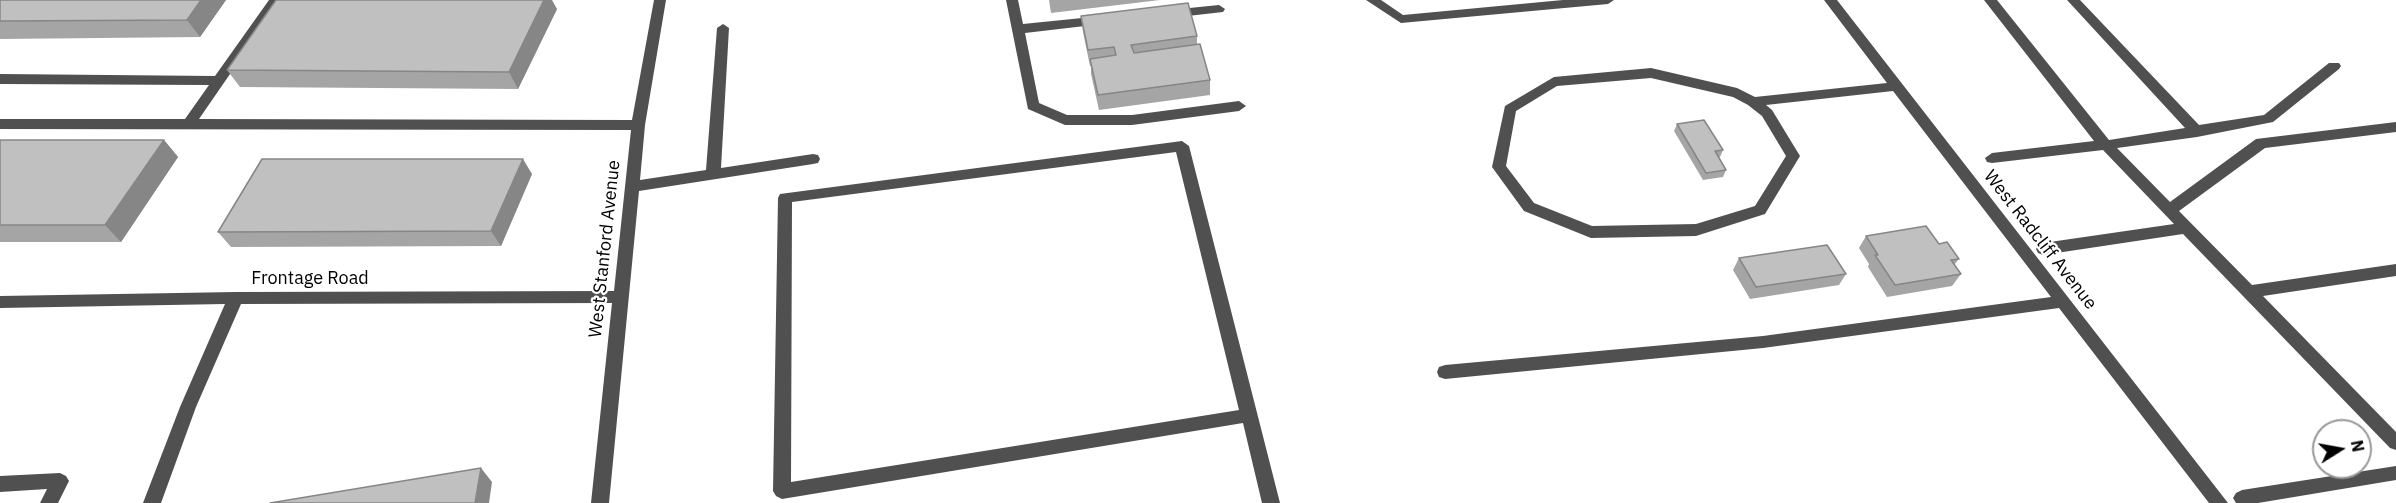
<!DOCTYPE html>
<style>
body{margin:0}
#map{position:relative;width:2396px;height:503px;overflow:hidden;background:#fff;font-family:"IBM Plex Sans",sans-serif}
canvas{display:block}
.north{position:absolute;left:2312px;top:419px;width:60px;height:60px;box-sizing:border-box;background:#fff;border:2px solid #999;border-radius:50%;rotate:79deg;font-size:16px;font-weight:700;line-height:24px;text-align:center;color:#000}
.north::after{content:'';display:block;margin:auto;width:21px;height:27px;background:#000;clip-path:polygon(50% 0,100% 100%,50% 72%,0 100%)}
</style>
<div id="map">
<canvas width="2396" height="503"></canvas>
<div class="north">N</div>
</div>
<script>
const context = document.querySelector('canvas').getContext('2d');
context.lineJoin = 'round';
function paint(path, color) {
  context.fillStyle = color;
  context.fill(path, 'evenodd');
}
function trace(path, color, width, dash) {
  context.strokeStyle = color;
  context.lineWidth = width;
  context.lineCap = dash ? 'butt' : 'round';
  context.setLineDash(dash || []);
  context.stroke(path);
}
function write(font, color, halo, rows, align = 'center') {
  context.font = font + ' "IBM Plex Sans",sans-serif';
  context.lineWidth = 4.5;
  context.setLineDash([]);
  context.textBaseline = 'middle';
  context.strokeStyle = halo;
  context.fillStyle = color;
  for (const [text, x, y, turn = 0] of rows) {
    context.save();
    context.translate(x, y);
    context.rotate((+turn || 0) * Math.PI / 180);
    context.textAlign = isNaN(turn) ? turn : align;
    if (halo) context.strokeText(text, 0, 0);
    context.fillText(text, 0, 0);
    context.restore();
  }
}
paint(new Path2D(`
 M269,0h12l-82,119 433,1 22,-120h12l-21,125 -5,55 66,-10 11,-142 6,-4 6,4 -8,140 92,-14 5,1 2,4 -2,4 -5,1 -174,27 -30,312h-18l21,-200 -371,1 -45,103 -35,96h-18l37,-96 45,-103 -225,4v-12l236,-4 378,-1 17,-161 -631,-1v-10h185l24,-34 -209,-1v-10l215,2z
 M1006,0h12l5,24 79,-8 6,4 -6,4 -77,9 14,70 28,12h65l107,-14 7,5 -7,5 -107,14h-67l-37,-16z
 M1366,0h15l22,15 160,-15h51l-6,4 -207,19z
 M1824,0h13l391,503h-19l-150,-195 -296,40 -318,31 -6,-2 -2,-5 2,-5 6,-2 318,-29 288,-39 -158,-206 -127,14 6,5 28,46 -35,58 -69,22 -105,2 -67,-27 -32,-44 13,-61 49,-29 97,-9 86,20 18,9 132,-14zM1651,78l82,19 15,8 14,11 24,40 -31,50 -59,18 -104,2 -58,-23 -28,-37 10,-55 41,-25z
 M1984,0h13l112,140 76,-12 -118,-128h13l119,125 65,-10 65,-52h10l2,3 -2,3 -66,53 -76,15 -80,11 53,54 86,-63 140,-17v10l-131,16 -86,63 73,74 144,-21v12l-133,20 133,136v18l-6,-2 -207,-214 -140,21 -5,-2 -2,-4 2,-4 5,-2 131,-19 -71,-74 -111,13 -5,-1 -2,-4 7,-5 102,-12z
 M1219,5l6,4 -2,3 -53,6 -6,-4 6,-4z
 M1182,141l7,5 91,357h-18l-19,-80 -461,76 -6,-3 -3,-5 5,-293 2,-4zM1176,152l63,258 -448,72 1,-280z
 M2396,466v14l-138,23h-22l-3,-5 3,-5 6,-3z
 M60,473l6,3 3,5 -11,22h-18l7,-14 -47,3v-16z`), '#505050');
paint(new Path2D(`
 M0,0h226l-26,37 -200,2z
 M1049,0h111l-109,13z
 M557,9l-39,80 -278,-2 -13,-17z
 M1081,16l116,20v9l13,35v15l-111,15 -8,-36v-8h-1l-7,-34z
 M1677,124l46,26 -3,7h-2l8,13 -3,7 -20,3 -29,-49z
 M0,140h164l14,17 -57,85h-121z
 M532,174l-31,72 -270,1 -13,-15z
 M1866,236l73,8 20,15 -5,6 7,9 -9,12 -65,11 -19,-30 1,-3 -10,-16z
 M1739,258l107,16 -7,11 -89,14 -17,-29z`), '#a5a5a5');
paint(new Path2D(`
 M201,0h25l-26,37 -13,-17z
 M544,0h8l5,9 -39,80 -9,-17z
 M164,140l14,17 -57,85 -16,-17z
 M523,159l9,15 -31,72 -10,-15z
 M481,468l11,14 -3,21h-14z`), '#868686');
const building = new Path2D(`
 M0,0h201l-14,20 -187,1z
 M276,0h268l-35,72 -282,-2z
 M1188,3l9,33 -66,9 3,8 66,-9 10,36 -112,15 -8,-36 26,-4 -2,-8 -26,3 -7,-34z
 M1704,120l19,30 -8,1 11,19 -20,3 -29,-49z
 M0,140h164l-59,85h-105z
 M262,159h261l-32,72 -273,1z
 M1926,226l13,18 8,-2 12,17 -8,1 10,14 -66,11 -20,-30h3l-12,-19z
 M1827,245l19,29 -90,13 -17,-29z
 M481,468l-6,35h-205z`);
paint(building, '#c0c0c0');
trace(building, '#868686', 1.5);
write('18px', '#000', '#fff', [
 ["West Radcliff Avenue",2040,240,52],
 ["West Stanford Avenue",605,249,-84],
 ["Frontage Road",310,279]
]);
</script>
